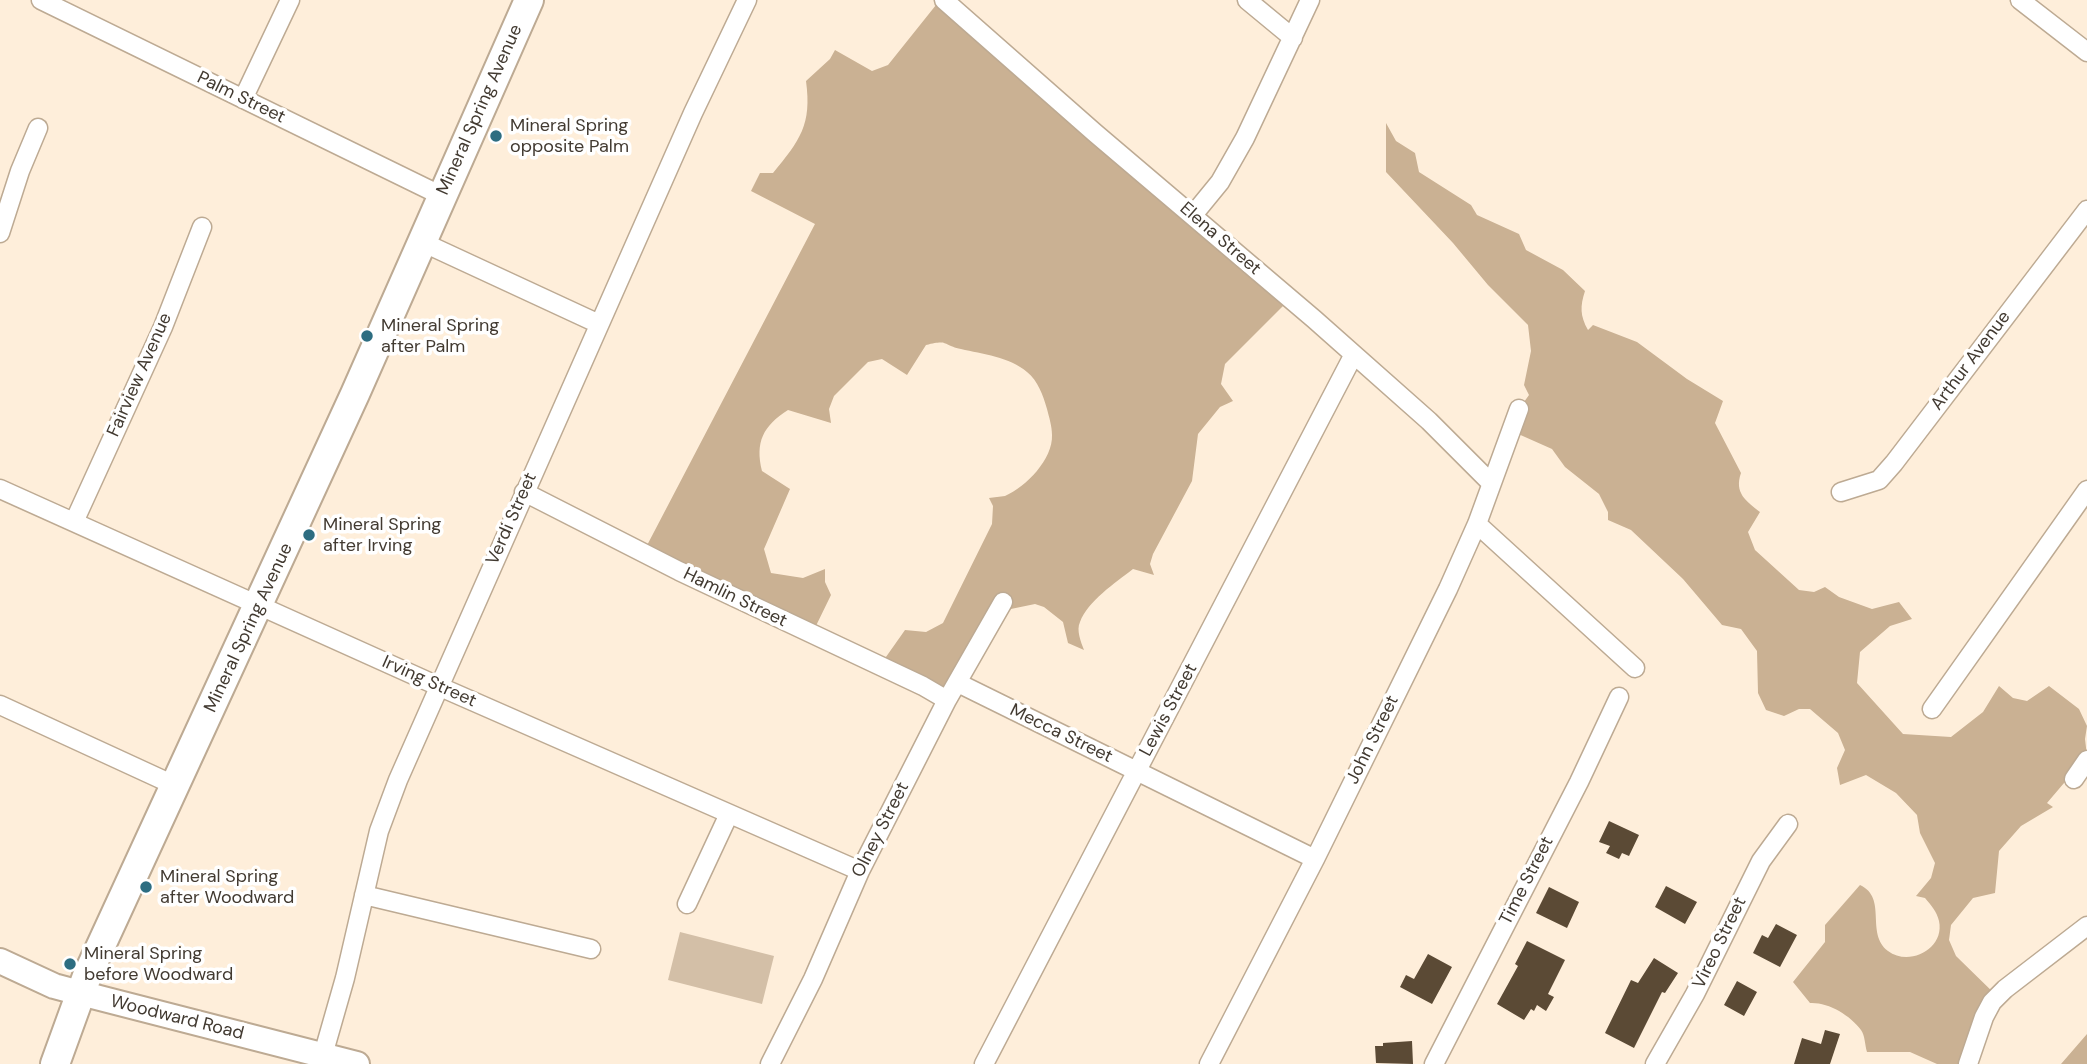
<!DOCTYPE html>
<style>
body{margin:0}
canvas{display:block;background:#feeeda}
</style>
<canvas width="2087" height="1064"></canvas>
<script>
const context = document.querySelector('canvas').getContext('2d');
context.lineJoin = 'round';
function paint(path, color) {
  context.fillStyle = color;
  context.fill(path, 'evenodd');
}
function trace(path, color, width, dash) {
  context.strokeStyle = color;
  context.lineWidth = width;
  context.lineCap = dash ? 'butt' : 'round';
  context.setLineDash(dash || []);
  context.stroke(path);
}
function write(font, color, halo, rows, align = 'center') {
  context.font = font + ' "DM Sans",sans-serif';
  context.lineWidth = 7;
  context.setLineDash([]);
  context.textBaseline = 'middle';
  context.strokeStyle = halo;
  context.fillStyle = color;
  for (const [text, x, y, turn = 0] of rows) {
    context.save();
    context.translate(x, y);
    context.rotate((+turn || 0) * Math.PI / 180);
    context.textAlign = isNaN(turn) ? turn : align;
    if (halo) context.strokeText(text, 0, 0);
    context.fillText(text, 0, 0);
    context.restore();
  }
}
paint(new Path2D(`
 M680,932l94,24 -12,48 -94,-24z`), '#d3bfa7');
paint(new Path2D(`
 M940,0l347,302 -62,62 -4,20 12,17 -13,6 -22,27 -6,47 -39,73 -3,10 4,11 -21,-6c-18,14 -45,32 -53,53 -4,8 1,20 4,28l-16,-7 -5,-21 -19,-15 -9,-3 -29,6 -55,92 -70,-38 24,-34 21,2 17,-9 49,-99 1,-18 -4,-8c5,-1 11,-1 16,-2 21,-9 48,-37 47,-61 0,-9 -3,-18 -5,-26 -4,-14 -9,-28 -20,-37 -17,-15 -45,-18 -66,-23 -19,-4 -12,-10 -35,-4l-19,30 -25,-16 -14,3 -34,34 -5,13 2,14 -43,-13c-25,16 -33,32 -26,61l28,18 -26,60 7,24 32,5 22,-9v13l6,13 -19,39 -169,-81 172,-329 -64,-33 9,-18h13c27,-33 39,-48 33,-92l24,-22 5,-9 37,21 16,-6z
 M1386,123l10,18 19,12 4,19 52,33 6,10 42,19 7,16 37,20 22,21c-5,15 -5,25 3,39l5,-5 44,17 50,37 36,22 -8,22 26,50c-7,20 5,28 19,39l-12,20 7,18 44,40 15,2 11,-5 14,10 33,12 27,-7 13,17 -22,7 -30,26 -3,31 46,51 48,3 32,-25 16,-26 14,12 14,3 22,-15 30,23 8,17 -2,13 2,17 -40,47 6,4 -32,19 -22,25 -4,42 -22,5 -22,27 -2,15 7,16 44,43 -26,65h-37l-27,-12h-43c-2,-6 -2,-17 -6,-22 -11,-15 -33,-28 -51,-27l-17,-21 32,-40v-17l35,-40c28,13 5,48 28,66 21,16 57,-2 51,-30 -2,-9 -8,-16 -14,-23l-9,-2 15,-18 4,-15 -15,-30 -3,-18 -21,-22 -30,-18 -26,10 -3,-17 8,-18 -7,-17 -28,-24h-11l-15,7 -18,-6 -8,-17 -1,-42 -16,-22 -19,-4 -39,-46 -52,-49 -23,-10v-8l-9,-18 -34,-27 -13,-18 -36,-16 3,-24 10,-14 -5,-10 7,-34 -3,-26 -40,-40 -35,-42 -67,-71z
 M2087,1034v30h-26z`), '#cab193');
paint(new Path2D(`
 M1609,821l30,14 -10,21 -7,-3 -3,6 -13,-6 4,-7 -11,-4z
 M1666,886l31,16 -12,22 -30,-17z
 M1549,887l30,15 -12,26 -31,-15z
 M1776,924l21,11 -17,32 -27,-14 9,-18 6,3z
 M1527,941l38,19 -17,34 6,3 -8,14 -9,-6 -3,6 -3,-2 -7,11 -27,-16 21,-38 -3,-2z
 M1428,954l24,13 -20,37 -32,-17 6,-12 8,4z
 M1654,958l24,15 -13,20 -3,-1 -28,56 -29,-15 26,-53 7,3z
 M1737,981l20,11 -13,24 -20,-11z
 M1825,1030l15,4 -10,30h-36l8,-26 19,6z
 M1412,1041l1,23 -37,-1 -1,-17h8v-3z`), '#5b4a35');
const street = new Path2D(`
 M41,0l401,196
 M944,0l151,133 219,186 115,102 62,62
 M1247,0l46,38
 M2020,0l67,52
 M243,99l47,-99
 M1193,215l27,-33 25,-44 65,-138
 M0,233l20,-62 18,-43
 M422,242l177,82
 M0,489l438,197 422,185
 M524,492l155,79 244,115 24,14
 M1841,492l38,-12 15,-17 193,-253
 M74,522l89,-195 39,-100
 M1477,524l158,144
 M958,683l357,176
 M0,705l176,81
 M1932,709l155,-219
 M2074,779l13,-19
 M364,895l227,54
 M687,904l42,-90
 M323,1055l22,-77 34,-147 19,-51 295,-667 54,-113
 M770,1064l43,-85 47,-108 87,-171 56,-98
 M984,1064l369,-708
 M1209,1064l106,-205 133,-270 29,-65 42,-115
 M1434,1064l145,-282 40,-85
 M1655,1064l40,-70 66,-133 27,-37
 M1968,1064l16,-47 8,-15 13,-13 82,-63`);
const secondary = new Path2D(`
 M0,961l54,25 26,7
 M88,995l269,69`);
const primary = new Path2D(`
 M55,1064l32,-88 268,-582 174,-394`);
trace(street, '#bdaa93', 21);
trace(secondary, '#bdaa93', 28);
trace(primary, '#bdaa93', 32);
trace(street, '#fff', 18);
trace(secondary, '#fff', 24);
trace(primary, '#fff', 28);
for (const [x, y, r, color] of [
 [496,136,7,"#2d6d81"],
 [367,336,7,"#2d6d81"],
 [309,535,7,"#2d6d81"],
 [146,887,7,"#2d6d81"],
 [70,964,7,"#2d6d81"]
]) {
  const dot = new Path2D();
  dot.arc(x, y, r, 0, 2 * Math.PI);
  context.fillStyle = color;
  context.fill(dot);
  trace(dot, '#fff', 2.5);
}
write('18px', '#423a31', '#fff', [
 ["Palm Street",241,98,26],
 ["Mineral Spring Avenue",480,110,-66],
 ["Elena Street",1220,239,41],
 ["Arthur Avenue",1971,361,-53],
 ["Fairview Avenue",140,375,-66],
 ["Verdi Street",512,519,-66],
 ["Hamlin Street",735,598,26],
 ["Mineral Spring Avenue",249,628,-65],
 ["Irving Street",429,682,24],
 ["Lewis Street",1169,710,-62],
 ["Mecca Street",1061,734,26],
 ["John Street",1373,740,-64],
 ["Olney Street",881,830,-63],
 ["Time Street",1527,881,-63],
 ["Vireo Street",1720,943,-64],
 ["Woodward Road",177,1018,14]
]);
write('18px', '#423a31', '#fff', [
 ["Mineral Spring",510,126],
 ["opposite Palm",510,147],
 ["Mineral Spring",381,326],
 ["after Palm",381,347],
 ["Mineral Spring",323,525],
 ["after Irving",323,546],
 ["Mineral Spring",160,877],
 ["after Woodward",160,898],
 ["Mineral Spring",84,954],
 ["before Woodward",84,975]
], 'left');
</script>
